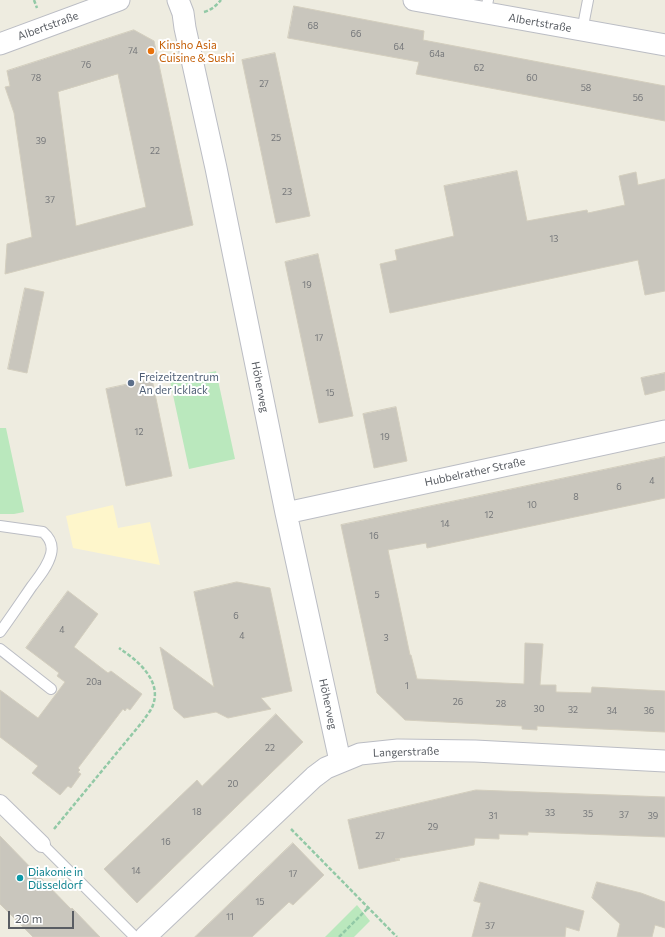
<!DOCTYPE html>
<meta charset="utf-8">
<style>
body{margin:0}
#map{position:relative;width:665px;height:937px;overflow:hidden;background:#eeece0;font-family:Commissioner,sans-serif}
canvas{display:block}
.scale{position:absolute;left:8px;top:911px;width:66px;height:18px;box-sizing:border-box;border:2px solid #595d63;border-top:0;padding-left:5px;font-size:12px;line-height:14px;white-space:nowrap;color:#595d63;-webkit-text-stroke:3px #fff;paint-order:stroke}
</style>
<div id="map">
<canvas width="665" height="937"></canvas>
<div class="scale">20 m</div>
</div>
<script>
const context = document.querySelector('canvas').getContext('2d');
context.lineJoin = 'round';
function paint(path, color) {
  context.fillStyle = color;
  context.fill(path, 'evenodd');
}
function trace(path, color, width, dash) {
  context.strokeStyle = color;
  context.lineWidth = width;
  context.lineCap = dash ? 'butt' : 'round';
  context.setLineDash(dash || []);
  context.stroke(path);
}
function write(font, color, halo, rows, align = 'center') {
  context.font = font + ' Commissioner,sans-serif';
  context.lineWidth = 4;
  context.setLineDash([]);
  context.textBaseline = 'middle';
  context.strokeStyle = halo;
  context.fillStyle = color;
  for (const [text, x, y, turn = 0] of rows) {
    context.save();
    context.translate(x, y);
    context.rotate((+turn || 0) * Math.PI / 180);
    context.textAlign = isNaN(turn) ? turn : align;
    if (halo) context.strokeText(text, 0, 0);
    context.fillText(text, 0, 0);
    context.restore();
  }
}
paint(new Path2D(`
 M216,371l19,88 -46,10 -19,-88z
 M0,428h6l18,84 -10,2h-14z
 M357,905l13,16 -16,16h-29z`), '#bae8bd');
paint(new Path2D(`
 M113,505l5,23 32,-6 10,43 -87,-17 -7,-32z`), '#fef6cb');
const building = new Path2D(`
 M294,6l130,25 -1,9 242,46v35l-249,-47 3,-12 -131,-24z
 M134,30l20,11 39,184 -188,49 2,-30 25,-7 -18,-124 -9,-26 5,-1 -3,-15zM118,74l28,133 -70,19 -18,-134z
 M275,53l35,163 -34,7 -34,-163z
 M517,171l10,50 60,-11 1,3 37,-8 -6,-29 17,-4 2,13 27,-6v112l-20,4 -7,-35 -248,53 -10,-49 17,-4 -2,-10 59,-14 -10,-50z
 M318,254l35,162 -34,7 -34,-161z
 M25,288l19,4 -17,81 -19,-4z
 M665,373v17l-20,5 -4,-17z
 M152,379l20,97 -46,10 -20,-97z
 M396,407l11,54 -33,7 -11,-54z
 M665,457v41l-238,50 -1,-5 -38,7 22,105h1l6,24 107,5 1,-41 18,1 -3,41h16v7l35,1 1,-6 73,4v41l-128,-6v4l-15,-1v-3l-117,-6 -28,-27 -36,-168z
 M237,582l33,6 22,103 -31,7 10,11 -43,9 -12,-6 -32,6 -10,-9 -14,-62 54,40 -20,-95z
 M68,591l30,23 -24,33 34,26 3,-2 31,23 -12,16 -3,-2 -2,3 -2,-2 -45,59 2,2 -2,2 3,2 -10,14 -3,-2 -8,9 -28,-22 6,-7 -38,-29v-47l38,28 27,-36 -8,-6 2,-3 -33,-25z
 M276,714l27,28 -166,161 -33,-34 93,-89 5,6z
 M476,790l189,7v40l-137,-5v3l-29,-1v5l-24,-1 -1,7 -79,14 5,1 -41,9 -11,-49z
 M0,836l71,73 1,-1 28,29h-67l-33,-33z
 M293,843l31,32 -31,30 -4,-3 -37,35h-57z
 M480,882l104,29 -5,20 -13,-4 -1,10h-93l9,-34 -7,-2z
 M597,882l44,11 24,9v26l-10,-3 -3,12h-35l3,-13 -28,-26z`);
paint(building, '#c9c6bd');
trace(building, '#d3cebe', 1);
const service = new Path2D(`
 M485,14l3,-14
 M582,31l6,-31
 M0,526l43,6c7,6 10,14 8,22 -3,12 -12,23 -19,32 -11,16 -21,31 -32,46
 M0,649l51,40
 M42,844l93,93`);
const pedestrian = new Path2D(`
 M0,803l42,41`);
const minor = new Path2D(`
 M178,0l5,13 2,15 31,140 70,345 54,248
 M414,0l251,45
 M0,44l119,-44
 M286,513l379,-82
 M145,937l169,-160 12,-9 34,-14 38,-4 77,1 190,10`);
trace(service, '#bbbdc4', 12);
trace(pedestrian, '#bbbdc4', 18);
trace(minor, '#bbbdc4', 23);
trace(new Path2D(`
 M34,0l3,8
 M204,12c7,-2 12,-6 17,-12
 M54,829l89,-108c3,-5 8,-10 10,-16 9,-25 -16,-45 -34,-57
 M291,829l106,108
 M339,937l29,-29`), '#92c9a6', 2.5, [4, 2]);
trace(service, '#fff', 10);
trace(pedestrian, '#fff', 16);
trace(minor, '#fff', 21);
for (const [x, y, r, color] of [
 [151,51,4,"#e8710a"],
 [131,383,4,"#5c6f8a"],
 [20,878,4,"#0f9aa8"]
]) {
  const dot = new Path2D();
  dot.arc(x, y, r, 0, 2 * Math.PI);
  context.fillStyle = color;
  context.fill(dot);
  trace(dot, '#fff', 1.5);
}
write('9px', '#75777a', null, [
 ["68",313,26],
 ["66",356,34],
 ["64",399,47],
 ["74",133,51],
 ["64a",437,54],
 ["76",86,65],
 ["62",479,68],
 ["78",36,78],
 ["60",532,78],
 ["27",264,84],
 ["58",586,88],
 ["56",638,98],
 ["25",276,138],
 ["39",41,141],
 ["22",155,151],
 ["23",287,192],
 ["37",50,200],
 ["13",554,239],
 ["19",307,285],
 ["17",319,338],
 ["15",330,393],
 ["12",139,432],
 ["19",385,437],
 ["4",652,481],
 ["6",619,487],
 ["8",576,497],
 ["10",532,505],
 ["12",489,515],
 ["14",445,524],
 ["16",374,536],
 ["5",377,595],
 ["6",236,616],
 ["4",62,630],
 ["4",242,636],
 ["3",386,638],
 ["20a",94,682],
 ["1",407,686],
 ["26",458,702],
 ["28",501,704],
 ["30",539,709],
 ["32",573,710],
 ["34",612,711],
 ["36",649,711],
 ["22",270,748],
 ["20",233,784],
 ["18",197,812],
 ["33",550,813],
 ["35",588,814],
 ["37",624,815],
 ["31",493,816],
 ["39",653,816],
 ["29",433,827],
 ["27",380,836],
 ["16",166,842],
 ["14",136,871],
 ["17",293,874],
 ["15",260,902],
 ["11",230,917],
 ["37",490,926]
]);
write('11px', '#595d63', '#fff', [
 ["Albertstraße",540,23,10],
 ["Albertstraße",48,26,-20],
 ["Höherweg",260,387,79],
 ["Hubbelrather Straße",475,472,-12],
 ["Höherweg",328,704,78],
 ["Langerstraße",406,752,-2]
]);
write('11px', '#c56008', '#fff', [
 ["Kinsho Asia",159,45],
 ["Cuisine & Sushi",159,58]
], 'left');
write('11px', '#4e5e75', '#fff', [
 ["Freizeitzentrum",139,377],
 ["An der Icklack",139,390]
], 'left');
write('11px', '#0d838f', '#fff', [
 ["Diakonie in",28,872],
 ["Düsseldorf",28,885]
], 'left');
</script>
